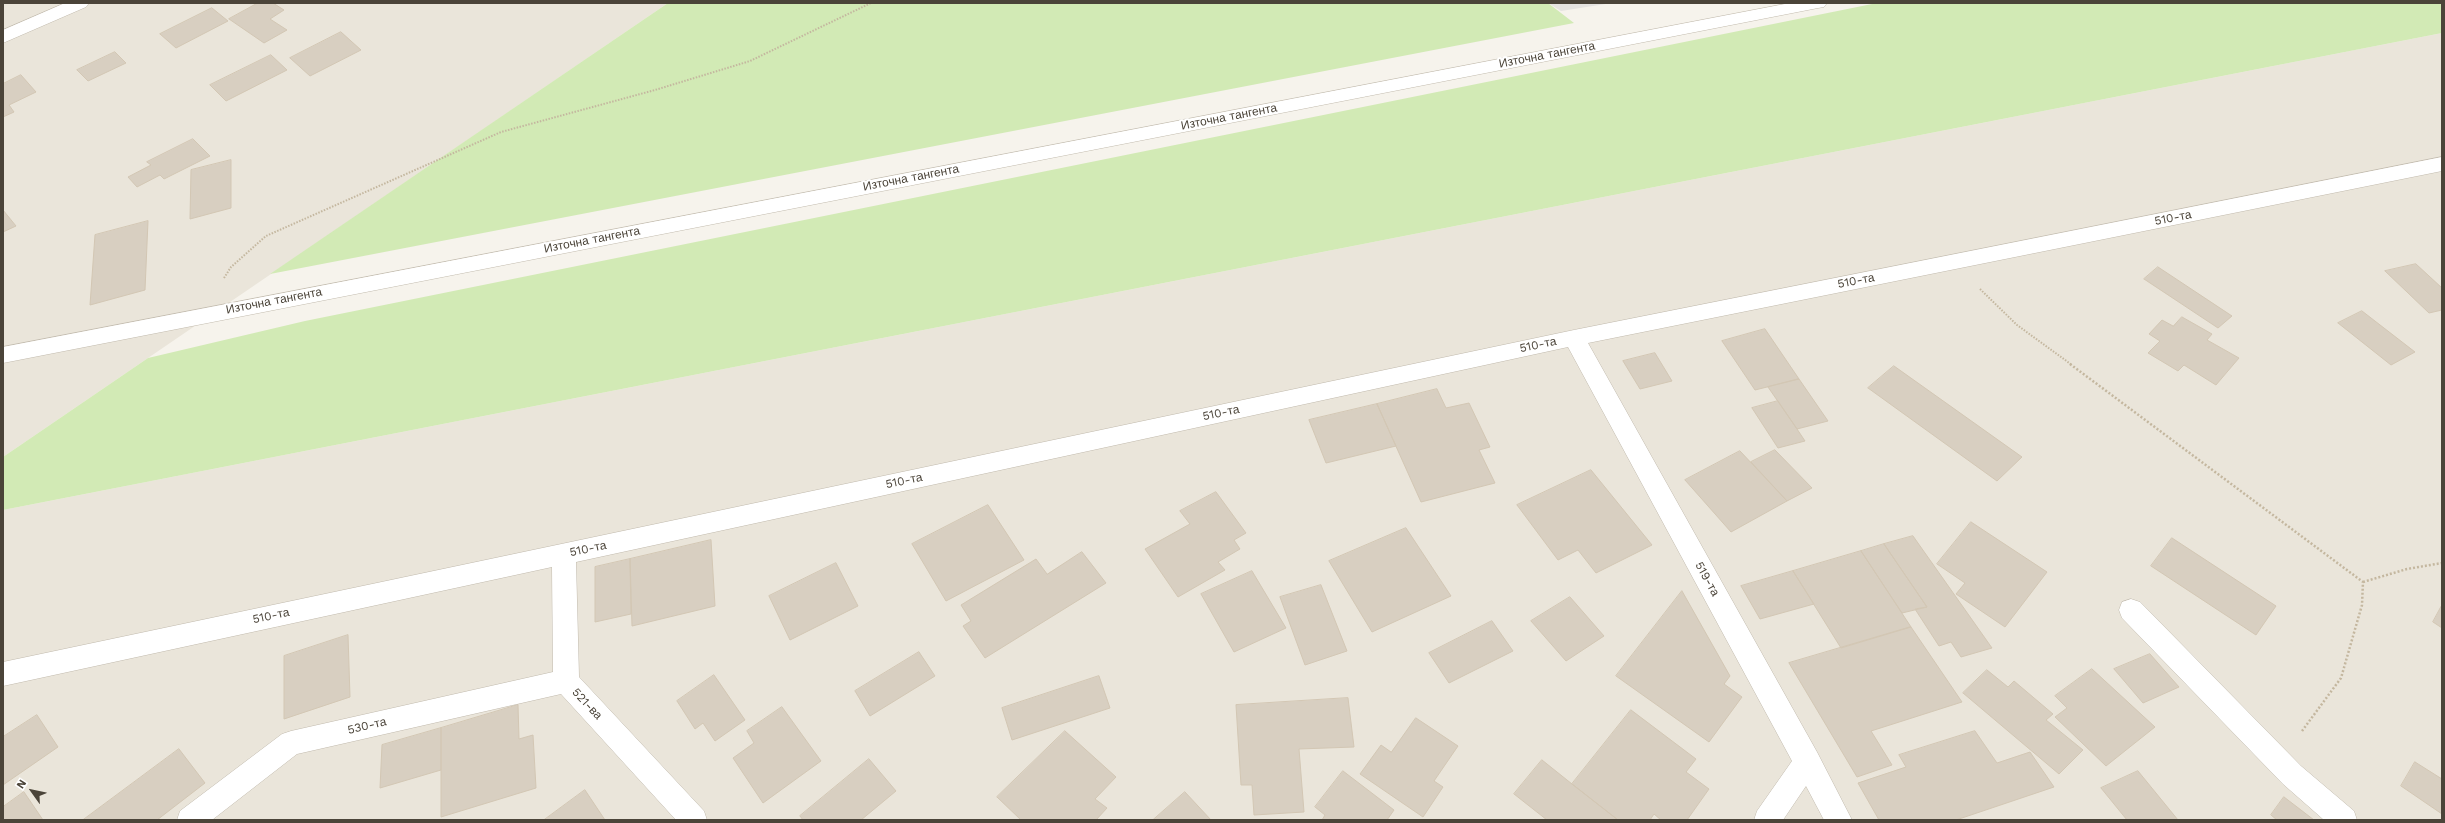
<!DOCTYPE html>
<meta charset="utf-8">
<style>
body{margin:0}
#map{position:relative;width:2445px;height:823px;overflow:hidden;background:#f6f3ec;font-family:"Work Sans",sans-serif}
canvas{display:block}
.frame{position:absolute;inset:0;border:4px solid #4b4439;pointer-events:none}
.north{position:absolute;left:12px;top:771px;width:40px;height:40px;-webkit-text-stroke:3px #fff;paint-order:stroke;rotate:303deg;font-size:11px;font-weight:700;line-height:16px;text-align:center;color:#4b4439}
.north::after{content:'';display:block;margin:auto;width:14px;height:18px;background:#4b4439;clip-path:polygon(50% 0,100% 100%,50% 72%,0 100%)}
</style>
<div id="map">
<canvas width="2445" height="823"></canvas>
<div class="frame"></div>
<div class="north">N</div>
</div>
<script>
const context = document.querySelector('canvas').getContext('2d');
context.lineJoin = 'round';
function paint(path, color) {
  context.fillStyle = color;
  context.fill(path, 'evenodd');
}
function trace(path, color, width, dash) {
  context.strokeStyle = color;
  context.lineWidth = width;
  context.lineCap = dash ? 'butt' : 'round';
  context.setLineDash(dash || []);
  context.stroke(path);
}
function write(font, color, halo, rows, align = 'center') {
  context.font = font + ' "Work Sans",sans-serif';
  context.lineWidth = 4;
  context.setLineDash([]);
  context.textBaseline = 'middle';
  context.strokeStyle = halo;
  context.fillStyle = color;
  for (const [text, x, y, turn = 0] of rows) {
    context.save();
    context.translate(x, y);
    context.rotate((+turn || 0) * Math.PI / 180);
    context.textAlign = isNaN(turn) ? turn : align;
    if (halo) context.strokeText(text, 0, 0);
    context.fillText(text, 0, 0);
    context.restore();
  }
}
paint(new Path2D(`
 M3,3h665l-665,454z
 M2442,33v787h-2439v-310z`), '#eae5da');
paint(new Path2D(`
 M668,3h880l26,20 -1304,251z
 M1877,3h565v30l-2439,477v-53l145,-99 157,-37z`), '#d2eab5');
paint(new Path2D(`
 M1548,3h64l-51,8z`), '#e5e3e0');
const building = new Path2D(`
 M258,3h15l11,7 -14,9 17,11 -23,13 -35,-24z
 M212,8l16,13 -52,27 -16,-14z
 M341,32l20,18 -51,26 -20,-18z
 M115,52l11,11 -38,18 -11,-11z
 M271,55l16,15 -61,31 -16,-16z
 M21,75l15,17 -27,13 5,7 -11,5v-33z
 M193,139l17,17 -46,23 -4,-4 -23,12 -9,-10 23,-12 -4,-3z
 M231,160v48l-41,11 1,-49z
 M3,210l13,16 -13,6z
 M148,221l-3,69 -55,15 5,-70z
 M2416,264l26,24v22l-13,3 -44,-42z
 M2158,267l74,49 -14,12 -74,-49z
 M2362,311l53,41 -24,13 -53,-42z
 M2182,317l30,17 -5,6 32,18 -23,27 -32,-20 -6,6 -30,-18 12,-12 -11,-7 13,-14 11,6z
 M1765,329l34,50 -44,11 -33,-49z
 M1655,353l17,28 -32,8 -17,-28z
 M1894,366l128,91 -25,24 -129,-93z
 M1799,379l29,42 -31,8 -29,-42z
 M1437,389l9,19 23,-5 21,44 -11,3 16,33 -74,19 -44,-98z
 M1778,401l19,28 8,12 -27,7 -26,-40z
 M1377,404l19,42 -70,17 -17,-43z
 M1775,450l37,38 -25,13 -36,-39z
 M1740,451l47,50 -56,31 -46,-52z
 M1591,470l61,75 -56,28 -18,-23 -20,10 -41,-55z
 M1216,492l30,41 -12,7 6,9 -22,13 7,8 -47,27 -33,-48 45,-25 -10,-13z
 M988,505l36,55 -78,41 -34,-57z
 M1971,522l76,50 -42,55 -49,-33 9,-11 -28,-19z
 M1406,528l45,68 -79,36 -43,-71z
 M1913,536l79,112 -31,9 -10,-15 -12,4 -24,-37 12,-2 -43,-63z
 M2172,538l104,68 -20,29 -105,-69z
 M711,540l4,66 -83,20 -2,-67z
 M1884,544l43,63 -25,6 -41,-62z
 M1861,551l50,76 -70,21 -48,-77z
 M1082,552l24,31 -121,75 -22,-32 8,-5 -10,-16 75,-46 11,15z
 M630,559l1,55 -36,8v-55z
 M836,563l22,43 -68,34 -21,-44z
 M1252,571l34,57 -52,24 -33,-58z
 M1793,571l21,33 -54,15 -19,-33z
 M1321,585l26,66 -42,14 -25,-68z
 M1682,591l48,85 -6,8 18,13 -33,45 -93,-66z
 M1570,597l34,39 -38,25 -35,-40z
 M2442,605v23l-9,-6z
 M1492,621l21,30 -64,32 -20,-30z
 M1911,627l51,75 -91,29 21,34 -35,12 -68,-114z
 M348,635l2,62 -66,22v-63z
 M919,652l16,24 -65,40 -15,-25z
 M2150,654l29,33 -36,16 -29,-34z
 M2092,669l63,58 -49,39 -51,-49 12,-9 -12,-12z
 M1987,670l21,17 6,-6 39,33 -7,6 37,30 -24,24 -96,-81z
 M714,675l31,45 -30,21 -12,-18 -8,6 -18,-28z
 M1099,676l11,32 -98,32 -10,-32z
 M1348,698l6,49 -55,2 5,63 -50,3 -2,-30h-11l-5,-80z
 M518,705l1,34 14,-4 3,53 -95,29v-89z
 M782,707l39,54 -58,42 -30,-45 21,-15 -7,-12z
 M1631,710l65,49 -10,13 23,17 -22,31h-26l-7,-6 -4,6h-32l-46,-36z
 M37,715l21,32 -55,38v-48z
 M1416,718l42,28 -24,35 9,6 -20,30 -63,-43 21,-29 10,7z
 M441,728v42l-61,18 2,-43z
 M1065,731l51,46 -21,22 12,9 -11,12h-75l-24,-23z
 M1975,731l22,32 33,-11 24,35 -98,33h-77l-21,-37 48,-16 -7,-12z
 M179,749l26,34 -48,37h-74z
 M869,759l27,32 -35,29h-58l-3,-4z
 M1542,760l30,24 46,36h-71l-33,-26z
 M2415,762l27,17v35l-41,-28z
 M1343,771l51,39 -7,10h-65l3,-5 -10,-8z
 M2138,771l40,49h-51l-26,-32z
 M585,790l20,30h-61z
 M24,792l19,28h-40v-13z
 M1185,792l26,28h-58z
 M2284,797l30,23h-37l-6,-5z`);
paint(building, '#d8cfc1');
trace(building, '#d3c7b4', 1);
const minor = new Path2D(`
 M65,3h24l-3,4 -83,36v-13z
 M2442,157v14l-854,172 229,409 35,68h-28l-18,-34 -23,34h-29l3,-9 35,-50 -224,-414 -992,215 3,115 125,134 3,9h-31l-115,-126 -264,60 -85,66h-35l3,-9 102,-77 9,-3 262,-59 -1,-105 -549,119v-24l1571,-332z
 M2131,599l9,3 161,164 53,45 3,9h-33l-41,-36 -161,-166 -3,-8 3,-8z`);
const tertiary = new Path2D(`
 M1790,3h37l-3,4 -6,1 -1815,355v-16z`);
trace(minor, '#c2bbae', 1);
trace(tertiary, '#c2bbae', 1);
trace(new Path2D(`
 M224,278l7,-11 35,-31 235,-104 154,-42 95,-29 121,-58
 M1980,289l37,36 55,40`), '#c4b79f', 2, [1.5, 1.5]);
trace(new Path2D(`
 M2070,364l293,218 -1,23 -21,73 -39,53
 M2363,582l44,-13 35,-6`), '#c4b79f', 2.5, [2, 2]);
paint(minor, '#fff');
paint(tertiary, '#fff');
write('12px', '#4b4439', '#fff', [
 ["Източна тангента",1547,55,-11],
 ["Източна тангента",1229,117,-11],
 ["Източна тангента",911,178,-11],
 ["510-та",2173,218,-11],
 ["Източна тангента",592,240,-11],
 ["510-та",1856,281,-11],
 ["Източна тангента",274,301,-11],
 ["510-та",1538,345,-12],
 ["510-та",1221,413,-12],
 ["510-та",904,481,-12],
 ["510-та",588,549,-12],
 ["519-та",1707,579,61],
 ["510-та",271,616,-12],
 ["521-ва",587,704,47],
 ["530-та",367,726,-13]
]);
</script>
